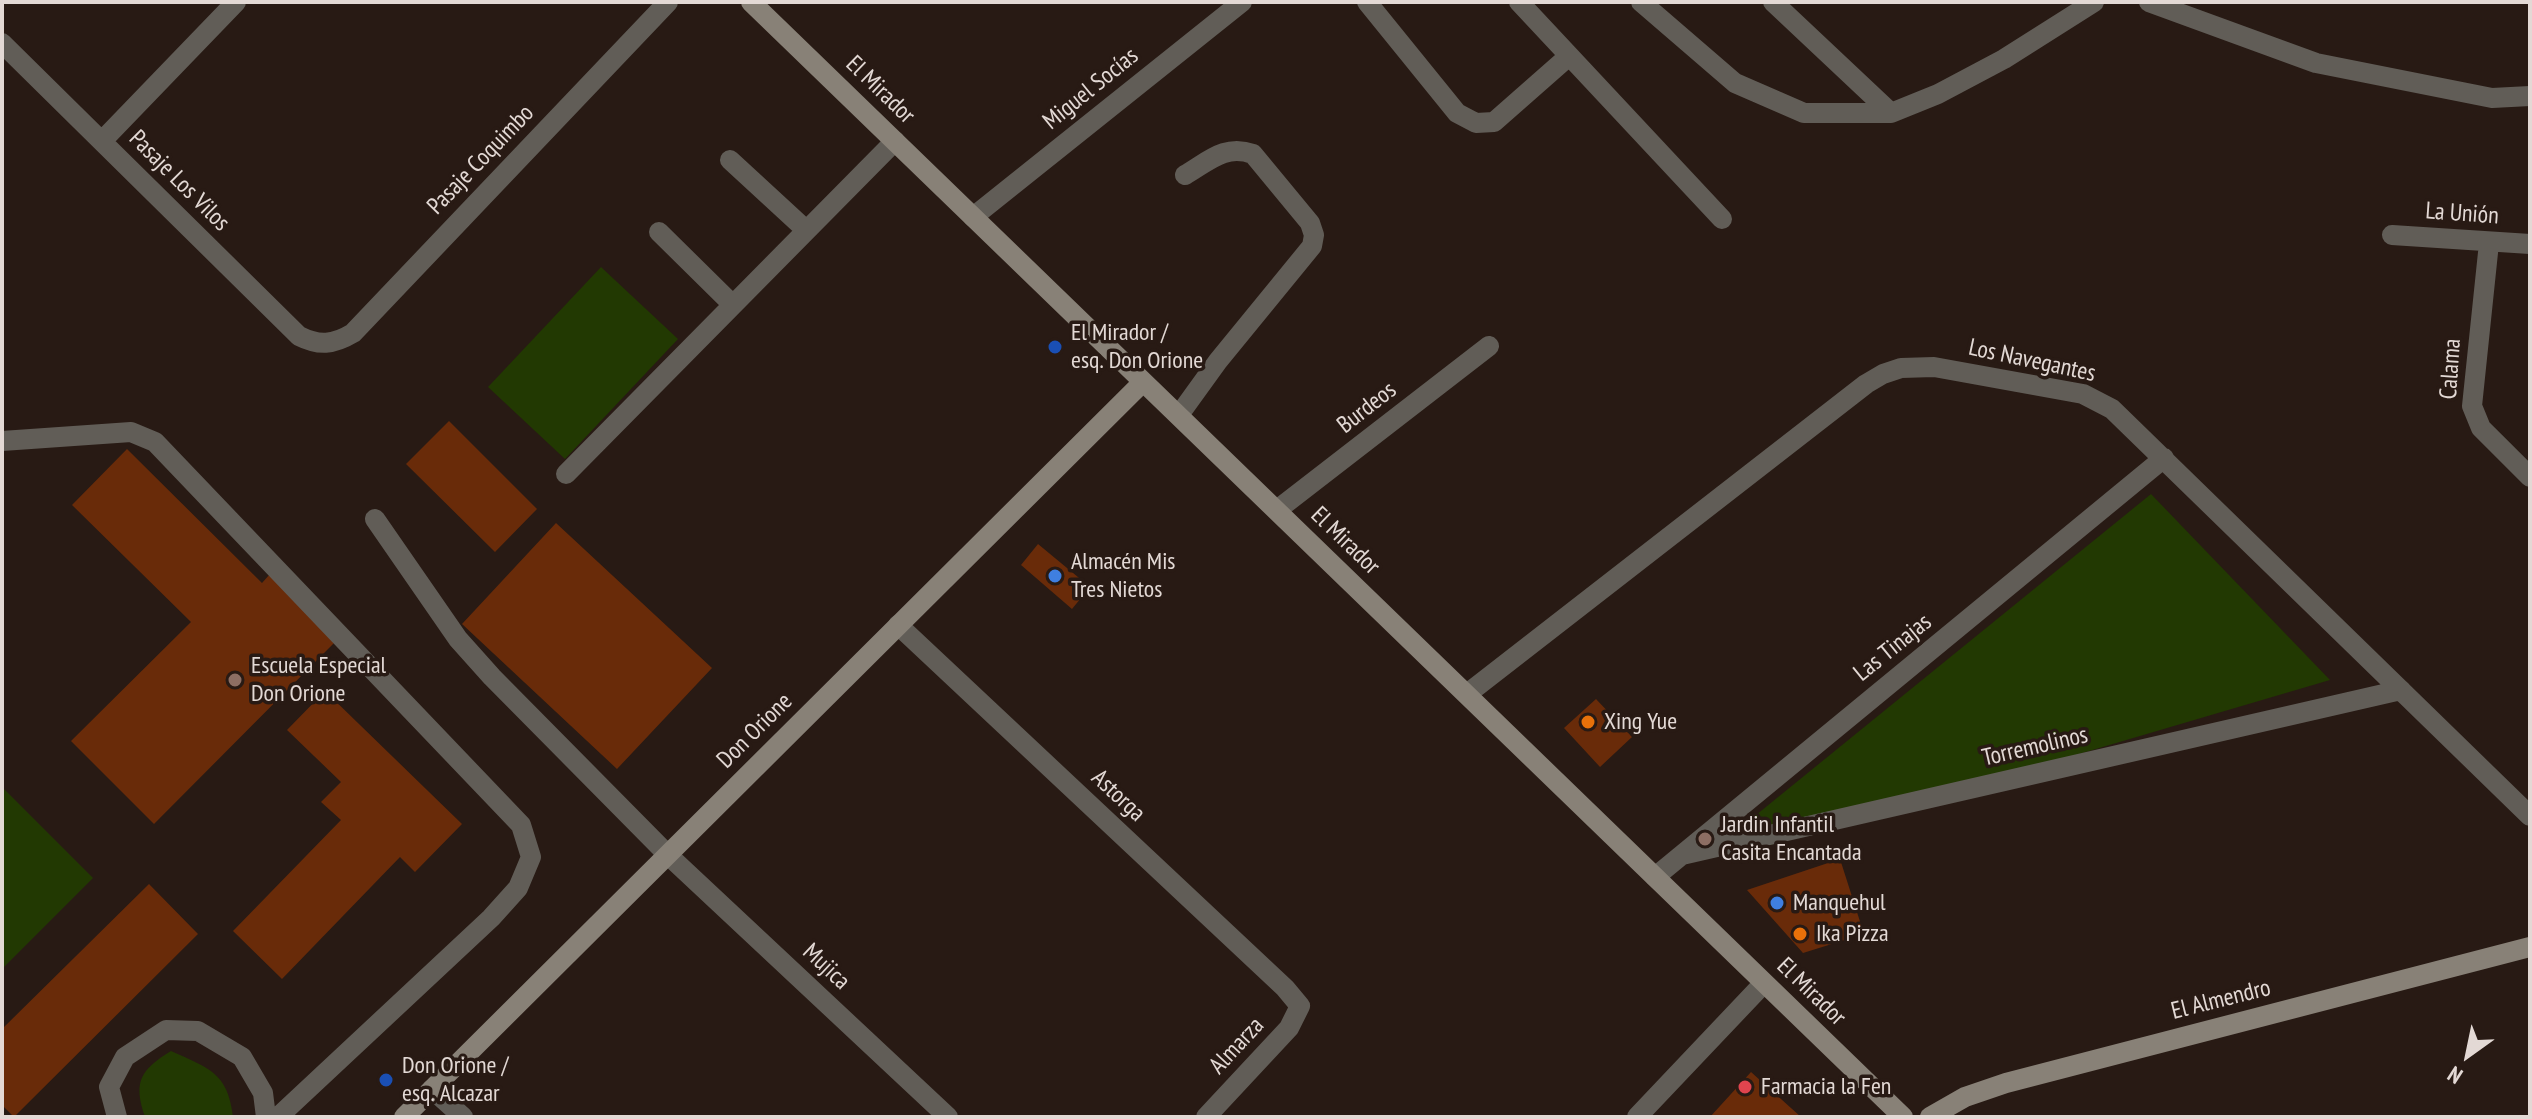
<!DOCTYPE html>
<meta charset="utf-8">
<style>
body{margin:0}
#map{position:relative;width:2532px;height:1119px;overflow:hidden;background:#281a14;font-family:"PT Sans Narrow",sans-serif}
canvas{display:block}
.frame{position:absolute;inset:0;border:4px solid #e3d9d5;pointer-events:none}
.north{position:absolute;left:2428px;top:1015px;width:80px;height:80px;-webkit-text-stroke:6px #281a14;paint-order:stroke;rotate:213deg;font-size:22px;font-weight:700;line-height:32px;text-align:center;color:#e3d9d5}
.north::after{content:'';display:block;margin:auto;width:28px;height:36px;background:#e3d9d5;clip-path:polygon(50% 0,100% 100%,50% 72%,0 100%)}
</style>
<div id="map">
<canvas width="2532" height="1119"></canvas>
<div class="frame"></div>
<div class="north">N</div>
</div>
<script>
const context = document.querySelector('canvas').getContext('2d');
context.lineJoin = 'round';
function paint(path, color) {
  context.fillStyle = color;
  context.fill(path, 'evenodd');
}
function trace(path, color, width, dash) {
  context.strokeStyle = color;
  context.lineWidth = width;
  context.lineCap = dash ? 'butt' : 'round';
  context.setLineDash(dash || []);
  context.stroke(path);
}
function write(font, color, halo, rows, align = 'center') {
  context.font = font + ' "PT Sans Narrow",sans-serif';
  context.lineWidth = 7;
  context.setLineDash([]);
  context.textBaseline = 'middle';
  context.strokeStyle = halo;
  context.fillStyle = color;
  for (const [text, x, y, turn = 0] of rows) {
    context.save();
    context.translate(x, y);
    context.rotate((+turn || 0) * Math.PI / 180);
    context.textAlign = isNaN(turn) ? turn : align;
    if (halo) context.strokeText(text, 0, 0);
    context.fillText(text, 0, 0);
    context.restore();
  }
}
paint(new Path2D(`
 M601,267l77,72 -113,120 -77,-72z
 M2151,494l179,186 -594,175 -12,-14z
 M2,787l91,91 -91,91z
 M171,1051c37,17 57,21 62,66h-88c-12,-35 -5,-47 26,-66z`), '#223902');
paint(new Path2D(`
 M449,421l88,88 -42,43 -89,-88z
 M127,449l135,134 8,-9 67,66 -183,184 -83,-83 120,-119 -119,-117z
 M556,523l156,145 -95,101 -155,-145z
 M1038,544l52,43 -18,22 -51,-44z
 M325,691l137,133 -47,48 -15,-15 -118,122 -49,-48 108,-111 -20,-18 20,-20 -54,-52z
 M1596,699l36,38 -32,30 -36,-39z
 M1840,859l24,75 -61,19 -56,-63z
 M149,884l49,50 -184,183 -12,-12v-76z
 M1751,1072l50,45h-91z`), '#692b09');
trace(new Path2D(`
 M1367,2l90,111 19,10 18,-1 75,-66
 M1519,2l203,217
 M1641,2l94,81 69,30h87l47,-19 66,-35 90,-57
 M1773,2l118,111
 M2149,2l167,61 176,35 38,-2
 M730,160l76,70
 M659,232l74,73
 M1179,415l39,-54 94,-115 2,-11 -4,-12 -57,-69c-28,-10 -44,7 -68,21
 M2,441l129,-9 24,10 366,383 10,32 -13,31 -27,30 -213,199
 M566,474l329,-333
 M375,519l83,120 34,38 176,178
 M117,1117l-8,-30 16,-30 41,-27 32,1 44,26 21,36 3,24`), '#615d57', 20);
trace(new Path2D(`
 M2,43l297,293c20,10 34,9 54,-3l315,-331
 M102,141l134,-139
 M973,217l269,-215
 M2392,235l138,9
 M2489,243l-17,163 9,22 49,49
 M1277,510l212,-164
 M898,625l387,363 15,18 -11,22 -83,89
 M1467,694l399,-310 17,-10 18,-6 33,-1 149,27 29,15 418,407
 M668,855l280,262
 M1682,855l719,-165
 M1655,877l509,-419
 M432,1089l31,28
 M1637,1117l127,-134`), '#615d57', 20);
trace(new Path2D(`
 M751,2l1152,1115
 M404,1117l739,-735
 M1930,1117l35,-20 41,-14 524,-136`), '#888177', 20);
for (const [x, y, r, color] of [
 [1055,347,8,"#1a4fb4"],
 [1055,576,8,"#3f7fe0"],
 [235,680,8,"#8d6e63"],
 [1588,722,8,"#e8710a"],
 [1705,839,8,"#8d6e63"],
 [1777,903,8,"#3f7fe0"],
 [1800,934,8,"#e8710a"],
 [386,1080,8,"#1a4fb4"],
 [1745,1087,8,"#e0444e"]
]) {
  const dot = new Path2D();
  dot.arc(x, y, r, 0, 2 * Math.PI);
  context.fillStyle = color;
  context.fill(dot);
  trace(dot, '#281a14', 3);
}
write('24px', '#e3d9d5', '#281a14', [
 ["Miguel Socías",1091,89,-39],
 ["El Mirador",880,90,44],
 ["Pasaje Coquimbo",481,160,-46],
 ["Pasaje Los Vilos",179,181,45],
 ["La Unión",2462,214,4],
 ["Los Navegantes",2032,361,12],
 ["Calama",2451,369,-86],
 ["Burdeos",1367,408,-38],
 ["El Mirador",1345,541,44],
 ["Las Tinajas",1893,648,-39],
 ["Don Orione",755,731,-45],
 ["Torremolinos",2035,747,-13],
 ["Astorga",1118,796,43],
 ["Mujica",826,967,43],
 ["El Mirador",1811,992,44],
 ["El Almendro",2221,1000,-14],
 ["Almarza",1237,1046,-47]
]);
write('24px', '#e3d9d5', '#281a14', [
 ["El Mirador /",1071,333],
 ["esq. Don Orione",1071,361],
 ["Almacén Mis",1071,562],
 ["Tres Nietos",1071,590],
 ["Escuela Especial",251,666],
 ["Don Orione",251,694],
 ["Xing Yue",1604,722],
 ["Jardin Infantil",1721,825],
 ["Casita Encantada",1721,853],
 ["Manquehul",1793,903],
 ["Ika Pizza",1816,934],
 ["Don Orione /",402,1066],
 ["esq. Alcazar",402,1094],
 ["Farmacia la Fen",1761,1087]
], 'left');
</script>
